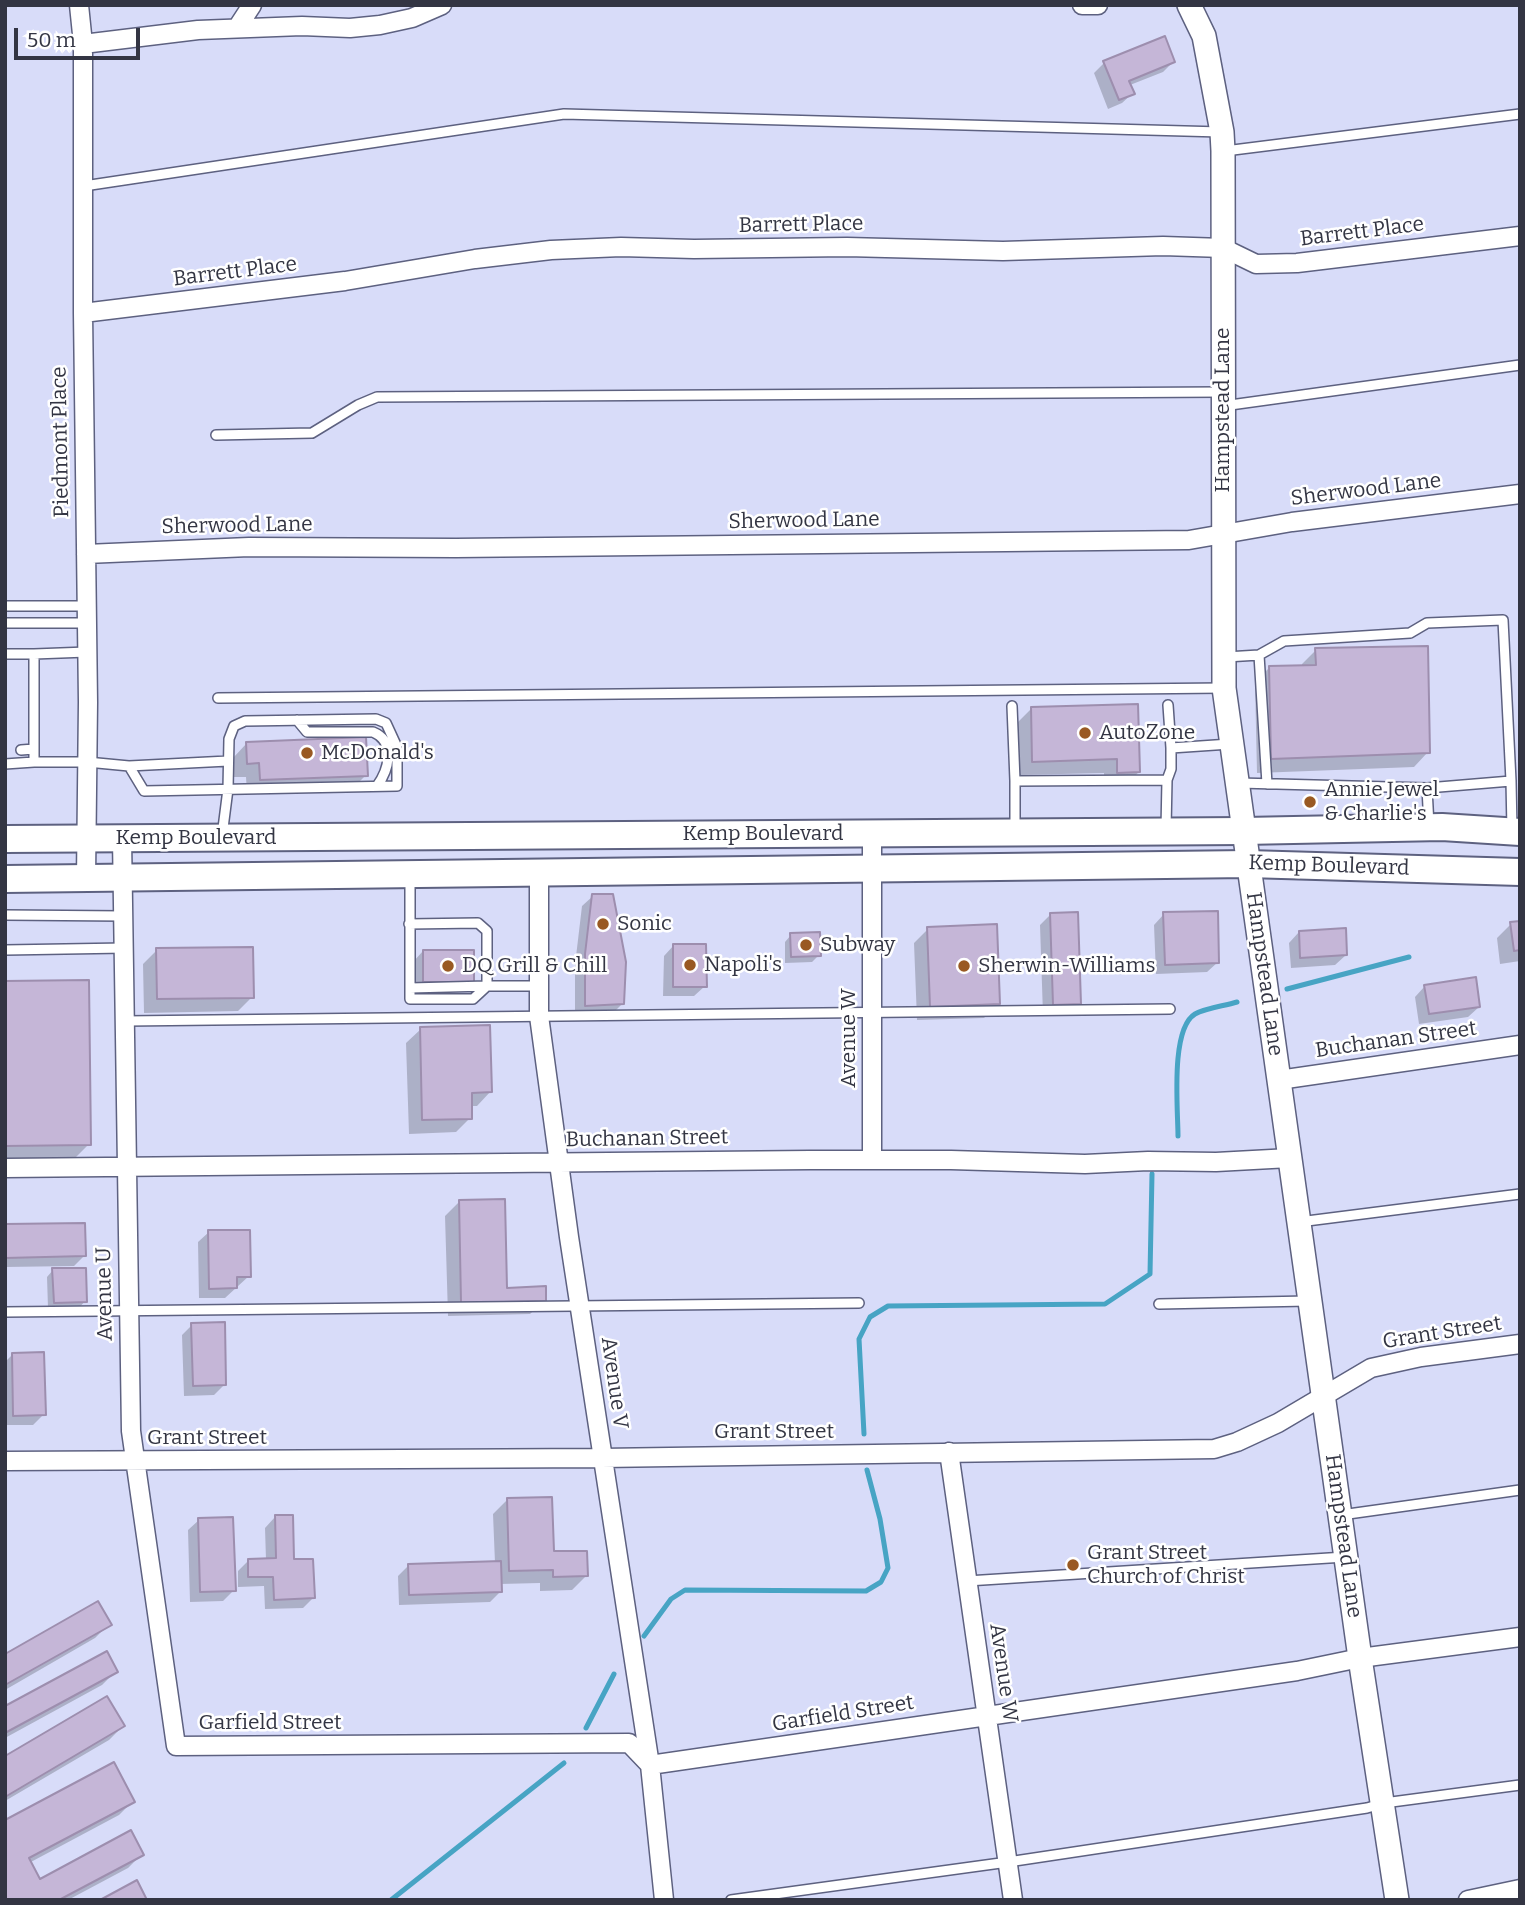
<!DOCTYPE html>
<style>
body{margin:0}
#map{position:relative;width:1525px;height:1905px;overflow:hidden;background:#d8dcf9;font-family:Bitter,serif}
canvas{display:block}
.frame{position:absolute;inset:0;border:7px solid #333543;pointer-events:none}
.scale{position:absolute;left:14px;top:28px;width:126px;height:32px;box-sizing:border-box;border:4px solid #333543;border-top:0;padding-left:9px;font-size:21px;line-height:24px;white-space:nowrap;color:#333543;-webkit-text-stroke:5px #fff;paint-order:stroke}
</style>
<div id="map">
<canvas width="1525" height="1905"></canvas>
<div class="frame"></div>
<div class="scale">50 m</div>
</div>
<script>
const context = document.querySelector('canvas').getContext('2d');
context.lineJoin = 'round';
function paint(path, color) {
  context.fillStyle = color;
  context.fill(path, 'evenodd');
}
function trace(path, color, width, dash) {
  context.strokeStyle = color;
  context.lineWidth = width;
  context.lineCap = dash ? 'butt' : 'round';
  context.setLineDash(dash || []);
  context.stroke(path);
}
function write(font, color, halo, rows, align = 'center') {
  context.font = font + ' Bitter,serif';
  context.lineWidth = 5;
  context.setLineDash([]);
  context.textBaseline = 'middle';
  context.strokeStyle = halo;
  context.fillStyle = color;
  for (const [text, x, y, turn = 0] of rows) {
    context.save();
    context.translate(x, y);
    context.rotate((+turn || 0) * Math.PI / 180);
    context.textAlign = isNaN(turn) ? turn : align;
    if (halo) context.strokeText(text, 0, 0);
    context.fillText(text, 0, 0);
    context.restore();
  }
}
paint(new Path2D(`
 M1173,62l-10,10 -33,13 3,8 -11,10 -14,6 -14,-36 10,-10z
 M1316,650l112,102 -14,15 -157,6 -2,-91 14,-14 33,-1v-3z
 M1031,709l108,63 -15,14h-20v-13l-85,2 -2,-52z
 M247,743l119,32 -14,14 -105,4 -1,-16h-12l-1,-19z
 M593,896l29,108 -10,10 -37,1v-50l7,-59z
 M1164,914l54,48 -11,10 -51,2 -2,-49z
 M1050,915l30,88 -11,11 -26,1 -3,-90z
 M1520,923v38l-20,3 -3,-26 14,-14z
 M928,929l70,75 -14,14 -67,2 -3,-77z
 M1299,932l47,23 -11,10 -44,3 -2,-25z
 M791,935l28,20 -7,7 -27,1v-21z
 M674,945l31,41 -11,10h-31l1,-40z
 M157,950l95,47 -14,14 -94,2 -1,-49z
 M423,951l49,30 -11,11 -48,-1v-29z
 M5,982l84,162 -14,14 -70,1z
 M1425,986l54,21 -11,10 -49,7 -4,-27z
 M421,1029l70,62 -14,15h-7v12l-14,14 -47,2 -3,-91z
 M459,1202l47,87 39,11 -15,14 -82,2 -3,-100z
 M5,1226l79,30 -10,10 -69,1z
 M209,1232l40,44 -24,22h-26l-1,-56z
 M53,1270l32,31 -6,7h-31l-1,-31z
 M192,1325l32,60 -10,10 -30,1 -2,-61z
 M12,1355l32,59 -11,11h-28v-63z
 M507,1500l45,53 34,23 -14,14 -32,1v-8l-40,1v8l-10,10 -91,3 -1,-29 10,-10 87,-3 -2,-49z
 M275,1517l18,44 20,37 -10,10 -38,1 -1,-23 -26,1v-16l10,-10 18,-1 -1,-32z
 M199,1520l35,70 -11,11 -33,1 -2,-72z
 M109,1624l-14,14 -90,52v-34z
 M116,1671l-14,14 -97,53v-30z
 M123,1726l-14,14 -104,61v-43z
 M133,1801l-14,14 -90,48 10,18 103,-27 -14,14 -60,32h-63v-78z`), '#0003');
trace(new Path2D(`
 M1287,989l122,-32
 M1178,1136c0,-26 -8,-107 17,-122 11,-6 29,-8 42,-12
 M864,1434l-5,-95 11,-22 18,-11 217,-2 45,-30 2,-100
 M644,1636l27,-37 14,-9 181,1 15,-9 7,-14 -8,-49 -13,-49
 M586,1728l28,-54
 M391,1900l173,-137`), '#47a4c4', 5);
const building = new Path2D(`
 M1165,36l10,26 -46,19 6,13 -16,6 -16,-39z
 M1428,646l2,107 -159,6 -2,-93 47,-1 -1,-17z
 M1138,704l2,68 -23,1v-14l-85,3 -1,-55z
 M366,737l2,39 -108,4 -1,-17 -12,1 -1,-22z
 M592,894h21l13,68 -2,42 -39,2v-52z
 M1218,911l1,52 -54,2 -2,-53z
 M1078,912l3,92 -28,1 -3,-92z
 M1520,921v29l-6,1 -4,-29z
 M997,924l3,80 -70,3 -3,-80z
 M1346,928l1,27 -47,3 -1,-27z
 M820,932l1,24 -30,1 -1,-24z
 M673,944h33l1,43h-34z
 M253,947l1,51 -97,1 -1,-51z
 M423,950h51v32h-51z
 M1476,977l4,30 -51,7 -5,-29z
 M89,980l2,165 -86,1v-165z
 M490,1025l2,67 -20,1v26l-50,1 -2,-93z
 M505,1199l2,89 39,-2v15l-85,2 -2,-103z
 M85,1223l1,33 -81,2v-34z
 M208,1230h42l1,47h-14v11l-28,1z
 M52,1268h34l1,34 -33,1z
 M225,1322l1,63 -33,1 -2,-63z
 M44,1352l2,63 -33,1 -1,-63z
 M552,1497l2,54h33l1,25 -35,1v-7l-44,1 -2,-73z
 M275,1515h18l1,44h19l2,39 -41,2 -1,-23h-25v-18l28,-1z
 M233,1517l3,74 -36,1 -2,-74z
 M501,1561l1,31 -93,3 -1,-31z
 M98,1601l14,24 -107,60v-31z
 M107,1651l11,21 -113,61v-27z
 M107,1696l18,30 -120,71v-41z
 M114,1762l21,40 -106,56 11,21 91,-49 13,25 -85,45h-54v-80z
 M137,1880l10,20h-47z`);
paint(building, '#c5b6d7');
trace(building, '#9d8eae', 2);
const service = new Path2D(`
 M1225,151l295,-37
 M84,186l480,-72 657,18
 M1223,406l297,-41
 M216,435l96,-2 46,-28 19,-8 844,-5
 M5,606h81
 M5,623h81
 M87,652l-53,2v108h53l42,4 99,-5
 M5,654h29
 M1259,655l25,-14 126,-8 17,-10 76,-3 8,161
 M1226,657l33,-2 8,129
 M218,698l1006,-10
 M1168,705l3,43
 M1012,706l3,75
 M297,720l10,12h66c24,10 15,39 4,54
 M21,750l13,-1
 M5,764l29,-2
 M129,766l15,25c84,-2 169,-3 253,-5v-39l-11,-24 -10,-4 -131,2 -11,5 -5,13 -1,50 -6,47
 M1239,783l188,5 2,38
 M1427,788l84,-7 1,49
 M1166,829l1,-49 4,-11v-21l59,-4
 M1015,831v-50l152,-1
 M410,876v123h63l14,-13h52
 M5,915l118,1
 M409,924l69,-1 9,8v55l-77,2
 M5,950l120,-2
 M126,1021l1044,-12
 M1299,1222l221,-28
 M1159,1304l149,-3
 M5,1312l854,-9
 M1341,1515l179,-25
 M967,1581l378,-24
 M731,1900l277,-38 359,-54 17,-5 136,-18`);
const minor = new Path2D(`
 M79,5l4,39v269l5,389 -2,176
 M1082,5h16
 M237,28l15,-23
 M83,44l115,-14 104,-4 48,2 30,-3 32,-7 30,-13
 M83,313l262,-32 130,-22 76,-9 70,-3 73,2 153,-2 156,4 160,-5 60,2 33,16 41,-1 223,-27
 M86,554l163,-7 207,1 733,-8 103,-18 228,-28
 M872,833v327
 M122,838l9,593 45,315 453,-3 21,22 647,-94 63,-13 160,-21
 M539,872v144l30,221 81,528 14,135
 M1279,1080l241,-35
 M5,1168l805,-8h141l134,4 63,-3 68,1 74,-4
 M949,1452l64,448
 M5,1461l597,-3 612,-9 23,-7 41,-19 93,-55 50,-11 99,-13
 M1468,1900l52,-11`);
const tertiary = new Path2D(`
 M1189,5l15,31 18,96 1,19 1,537 136,970 37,242`);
const secondary = new Path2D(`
 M5,839l1239,-8 198,-4 78,5
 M5,879l1243,-15 272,8`);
trace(service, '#5d6180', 12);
trace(minor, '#5d6180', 21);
trace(tertiary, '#5d6180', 26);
trace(secondary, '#5d6180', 30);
trace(service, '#fff', 9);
trace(minor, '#fff', 18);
trace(tertiary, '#fff', 23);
trace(secondary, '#fff', 26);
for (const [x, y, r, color] of [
 [1085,733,7,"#995922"],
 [307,753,7,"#995922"],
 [1310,802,7,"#995922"],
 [603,924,7,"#995922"],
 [806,945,7,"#995922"],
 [690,965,7,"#995922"],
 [448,966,7,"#995922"],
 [964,966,7,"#995922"],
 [1073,1565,7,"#995922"]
]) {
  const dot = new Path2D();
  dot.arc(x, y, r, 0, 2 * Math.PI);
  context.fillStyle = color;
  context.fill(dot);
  trace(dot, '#fff', 2.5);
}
write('21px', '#333543', '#fff', [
 ["Barrett Place",801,225,-1],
 ["Barrett Place",1362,232,-7],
 ["Barrett Place",235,272,-7],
 ["Hampstead Lane",1223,410,-90],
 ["Piedmont Place",61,442,-91],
 ["Sherwood Lane",1366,490,-7],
 ["Sherwood Lane",804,521,-1],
 ["Sherwood Lane",237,526,-1],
 ["Kemp Boulevard",763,834],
 ["Kemp Boulevard",196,838],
 ["Kemp Boulevard",1329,866,2],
 ["Hampstead Lane",1264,974,82],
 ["Avenue W",849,1038,-90],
 ["Buchanan Street",1396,1040,-8],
 ["Buchanan Street",647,1139,-1],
 ["Avenue U",105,1294,-91],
 ["Grant Street",1442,1333,-9],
 ["Avenue V",614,1383,82],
 ["Grant Street",774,1432],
 ["Grant Street",207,1438],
 ["Hampstead Lane",1343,1536,82],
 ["Avenue W",1003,1673,82],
 ["Garfield Street",843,1714,-9],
 ["Garfield Street",270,1723]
]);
write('21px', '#333543', '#fff', [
 ["AutoZone",1099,733],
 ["McDonald's",321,753],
 ["Annie Jewel",1324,790],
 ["& Charlie's",1324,814],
 ["Sonic",617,924],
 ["Subway",820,945],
 ["Napoli's",704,965],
 ["DQ Grill & Chill",462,966],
 ["Sherwin-Williams",978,966],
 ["Grant Street",1087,1553],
 ["Church of Christ",1087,1577]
], 'left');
</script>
